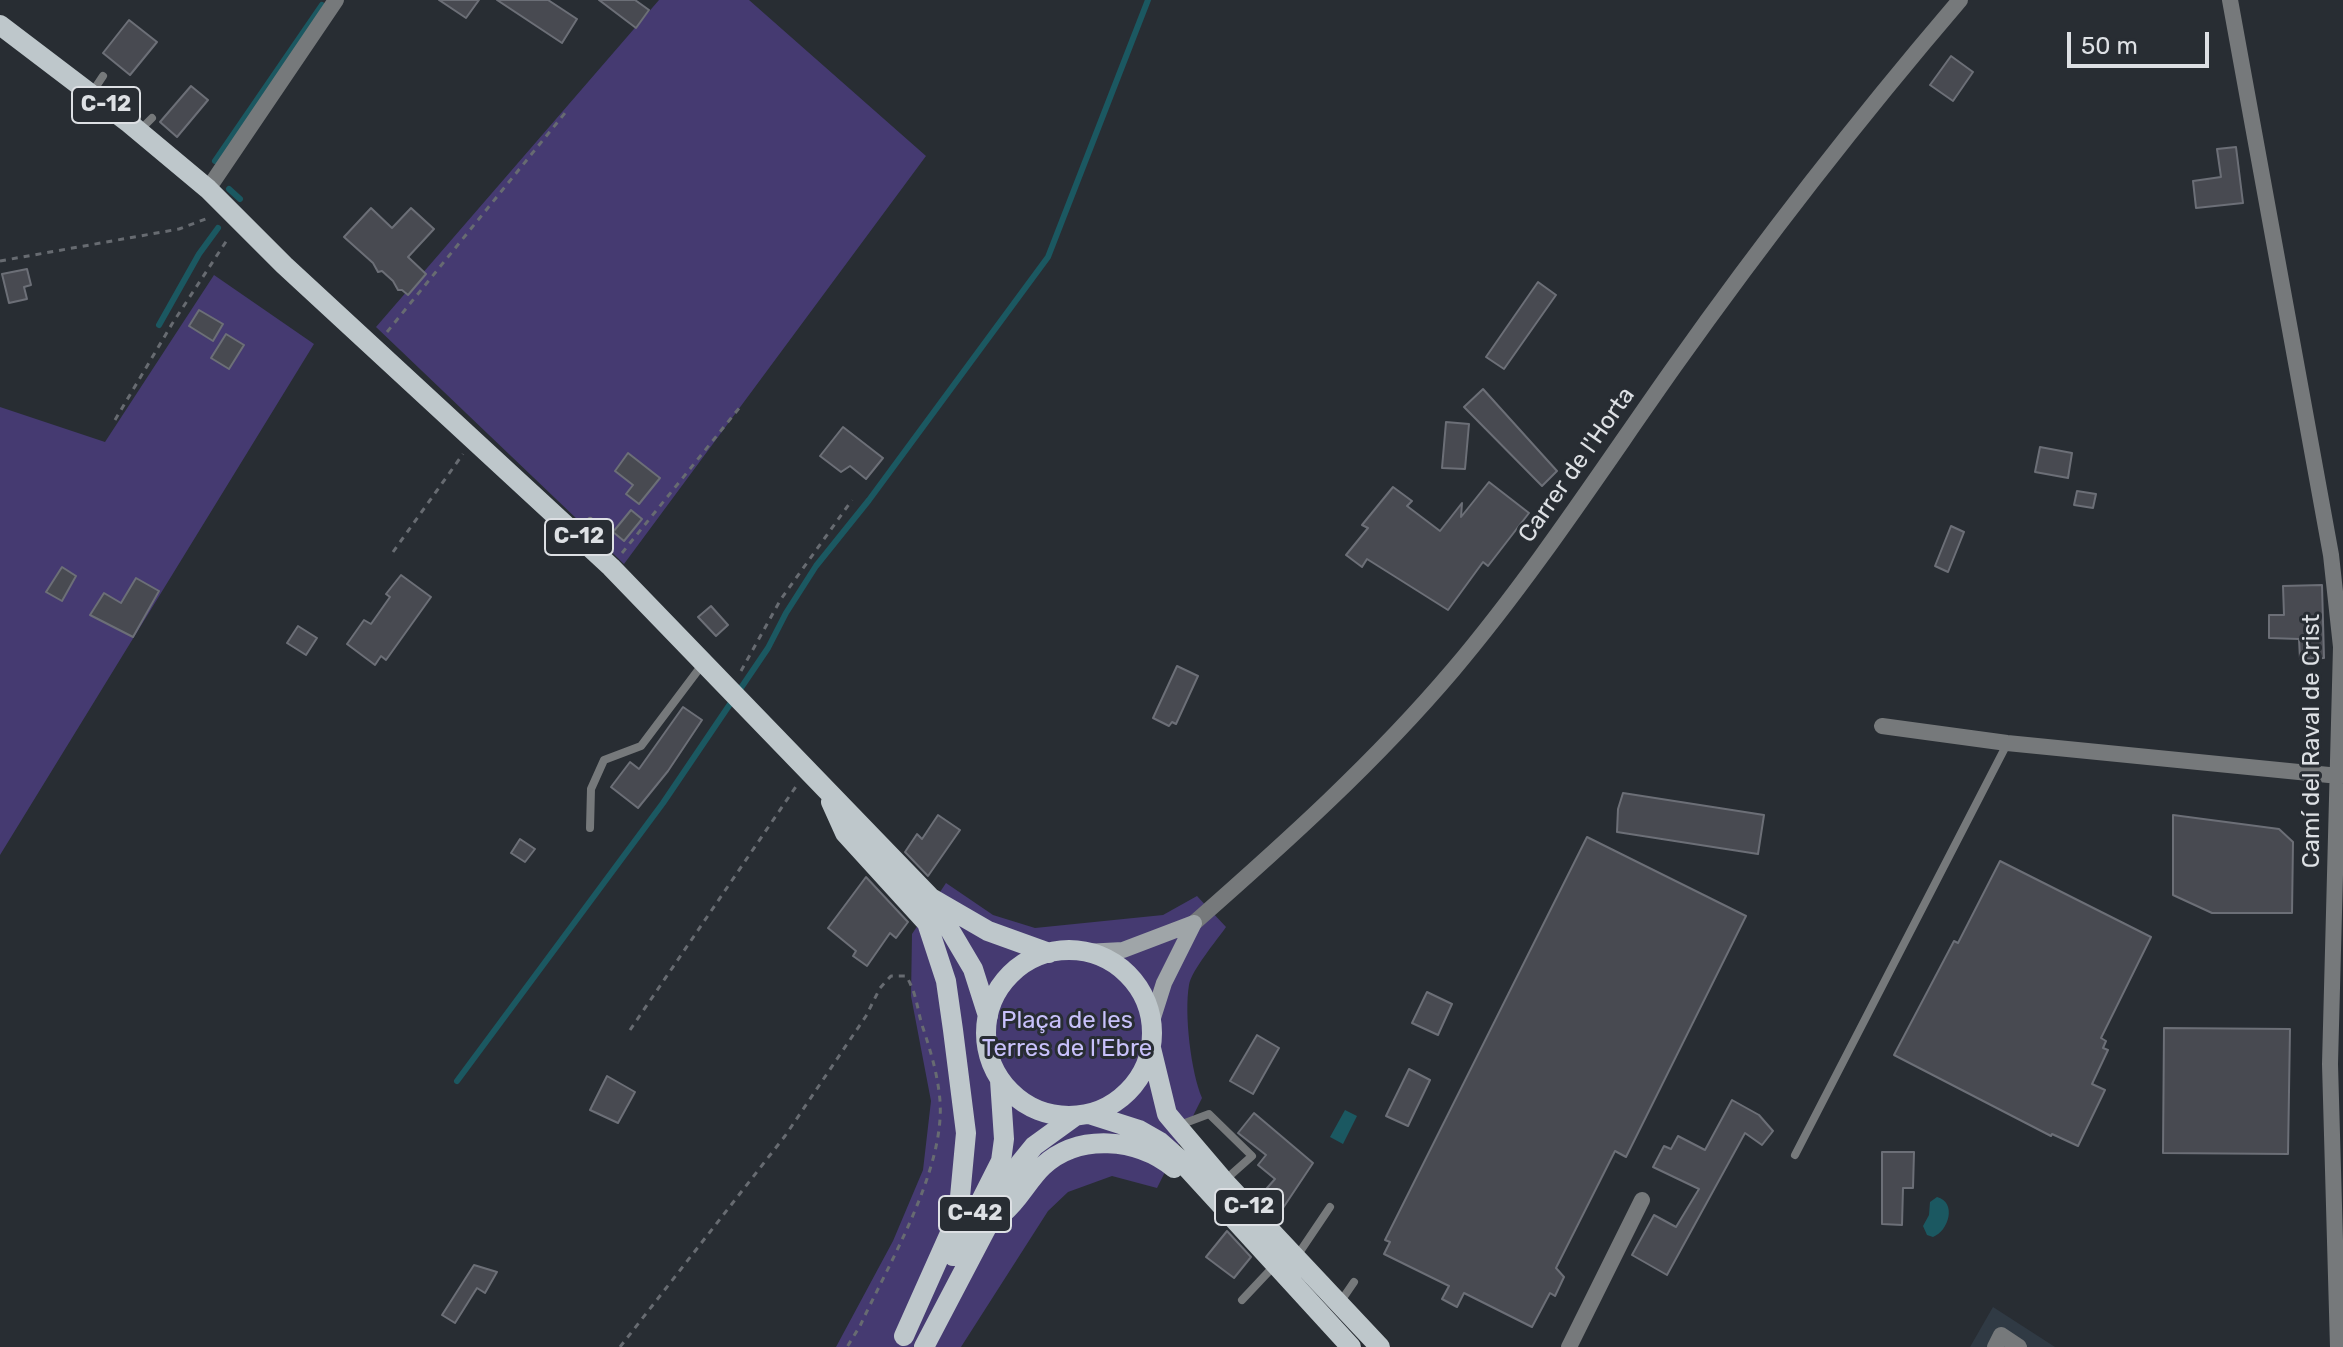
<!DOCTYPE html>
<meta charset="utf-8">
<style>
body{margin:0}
#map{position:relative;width:2343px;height:1347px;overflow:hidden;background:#282d33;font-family:Rubik,sans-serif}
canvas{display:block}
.scale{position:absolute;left:2067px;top:32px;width:142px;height:36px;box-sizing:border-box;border:4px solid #dde0e4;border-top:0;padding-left:10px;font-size:24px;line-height:28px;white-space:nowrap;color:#dde0e4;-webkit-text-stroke:6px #282d33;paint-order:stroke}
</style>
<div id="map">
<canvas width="2343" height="1347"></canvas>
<div class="scale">50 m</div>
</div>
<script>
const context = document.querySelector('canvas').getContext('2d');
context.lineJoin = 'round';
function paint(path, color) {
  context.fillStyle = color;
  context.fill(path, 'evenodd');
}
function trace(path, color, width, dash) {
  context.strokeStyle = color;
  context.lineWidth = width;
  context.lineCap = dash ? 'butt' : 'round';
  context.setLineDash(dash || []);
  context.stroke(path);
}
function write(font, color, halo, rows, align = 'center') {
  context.font = font + ' Rubik,sans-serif';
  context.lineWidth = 6;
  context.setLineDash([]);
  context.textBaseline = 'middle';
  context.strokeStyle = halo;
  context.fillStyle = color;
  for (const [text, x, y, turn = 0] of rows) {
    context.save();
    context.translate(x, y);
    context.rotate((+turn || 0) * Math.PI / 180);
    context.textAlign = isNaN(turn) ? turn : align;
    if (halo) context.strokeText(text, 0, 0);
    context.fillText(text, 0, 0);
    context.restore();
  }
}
paint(new Path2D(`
 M1993,1307l62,40h-85z`), '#303a44');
paint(new Path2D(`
 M659,0h90l177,156 -302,408 -248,-237z
 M214,275l100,69 -314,511v-448l105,35z
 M946,883l47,32 42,13 128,-13 34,-19 29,31c-9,13 -35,44 -37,58 -5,29 2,87 13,113l-45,90 -45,-12 -44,16 -20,19 -87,136h-125l57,-106 30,-71 8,-69 -20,-105 1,-62z`), '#453a71');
paint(new Path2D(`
 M1345,1110l12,6 -14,28 -13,-7z
 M1937,1197c20,5 12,34 -4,40l-6,-2 -4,-9 6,-11 1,-13z`), '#1b5861');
trace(new Path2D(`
 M215,161l107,-156
 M229,189l11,10
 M159,325l40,-71 19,-26
 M457,1081l206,-278 105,-155 18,-35 30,-47 53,-66 179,-243 100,-257`), '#1b5861', 6);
const building = new Path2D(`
 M439,0h40l-13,18z
 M497,0h51l29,19 -15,24z
 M599,0h36l14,10 -13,18z
 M129,20l28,22 -27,33 -27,-22z
 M1951,56l22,16 -20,29 -23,-16z
 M191,86l17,14 -31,37 -17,-15z
 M2236,147l7,56 -47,5 -3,-27 28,-4 -4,-28z
 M371,208l21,20 19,-20 23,21 -26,28 18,17 -18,21 -6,-5h-4l-5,-9 -11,-10 -4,1 -5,-9 -29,-26z
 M27,269l4,16 -7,2 3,12 -18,4 -7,-29z
 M1538,282l18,13 -52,74 -18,-12z
 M199,310l24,14 -10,17 -24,-15z
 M226,334l18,11 -15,24 -18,-11z
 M1483,389l74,82 -15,15 -78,-79z
 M1446,422l23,2 -4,45 -23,-1z
 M843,427l40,31 -17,21 -16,-13 -9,6 -21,-16z
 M2040,447l32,6 -4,25 -33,-6z
 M628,453l32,25 -21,26 -13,-10 7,-9 -18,-14z
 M1489,482l40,31 -41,53 -5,-4 -35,48 -81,-51 -5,8 -16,-12 22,-27 -6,-3 31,-38 19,14 -5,5 33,25 22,-28 -1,14z
 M2077,491l19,3 -3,14 -19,-3z
 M631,510l11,9 -18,22 -11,-9z
 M1951,526l13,6 -16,40 -13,-6z
 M62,567l14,9 -14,25 -16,-9z
 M401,575l30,22 -45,63 -5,-4 -6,9 -28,-21 17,-24 7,4 19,-27 -4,-3z
 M136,578l23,13 -26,46 -43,-22 14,-22 17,10z
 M2322,585l2,73 -24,1 -1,-20 -30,-1v-23h15l-1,-29z
 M711,606l17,19 -12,11 -18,-19z
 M298,626l19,12 -11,17 -19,-12z
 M1177,666l21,10 -22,48 -4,-2 -3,4 -16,-8z
 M683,707l19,13 -34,51 -30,37 -27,-21 19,-25 9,7z
 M1623,793l141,22 -6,39 -141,-22 1,-23z
 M938,815l22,15 -32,46 -23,-24 12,-18 5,5z
 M2173,815l106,14 14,13 -1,71h-80l-39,-18z
 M1587,837l159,79 -120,241 -11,-6 -59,117 8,9 -9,19 -5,-3 -18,34 -68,-34 -7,14 -15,-8 7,-13 -65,-32 6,-12 -5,-2z
 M520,839l15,10 -10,13 -14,-9z
 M2000,861l151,76 -50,101 5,3 -3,7 5,2 -16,34 13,6 -27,56 -26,-12 -1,2 -157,-81 60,-114 4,2z
 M866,877l42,45 -12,16 -6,-5 -23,33 -14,-10 3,-5 -28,-23z
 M1427,992l25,12 -14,31 -26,-12z
 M2164,1028l126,1 -2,125 -125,-1z
 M1257,1035l22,13 -26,46 -23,-13z
 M1409,1069l21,11 -22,46 -22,-10z
 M607,1076l28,16 -17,31 -28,-13z
 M1732,1100l27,15 14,16 -11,14 -17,-12 -78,142 -35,-20 22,-40 22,12 23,-38 -46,-22 11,-21 7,3 7,-13 27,14z
 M1254,1113l59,50 -34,51 -19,-18 15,-17 -17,-14 8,-10 -28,-22z
 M1882,1152h32l-1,36h-10l-1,37 -20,-1z
 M1227,1231l24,26 -17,21 -28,-21z
 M474,1265l23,7 -12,21 -8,-5 -22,35 -13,-8z`);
paint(building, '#484a51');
trace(building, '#6c6f77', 2);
trace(new Path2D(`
 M0,261l179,-32 32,-12
 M387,332l178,-219
 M115,420l57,-96 57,-87
 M393,552l70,-98
 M622,553l118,-146
 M741,671l40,-72 71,-99
 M630,1030l167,-245
 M620,1347l165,-211 81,-120 14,-28 11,-12h15c11,17 11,34 17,52 8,24 15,48 17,73 5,69 -51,162 -80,225l-13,21`), '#676b71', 3, [6, 6]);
trace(new Path2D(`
 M91,94l12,-18
 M139,131l13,-13
 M577,535l13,-14
 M590,828l1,-39 13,-29 37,-14 61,-81
 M1177,1126l32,-12 43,42 -27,24
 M1795,1155l212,-411
 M1297,1256l33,-49
 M1242,1300l32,-34
 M1341,1301l13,-19`), '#76797b', 8);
trace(new Path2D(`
 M2230,0l101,555 10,92 -11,417 8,283
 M208,189l128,-189
 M1882,726l125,17 332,33
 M1194,923c91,-80 181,-161 259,-253 81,-96 149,-201 221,-303 90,-127 185,-249 286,-367
 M1569,1347l73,-147
 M1995,1347l6,-12 18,12`), '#76797b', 16);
trace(new Path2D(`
 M1085,952l38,-2 71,-27
 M1151,1024l13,-41 30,-60`), '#9fa5a8', 16);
trace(new Path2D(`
 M0,25l129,98 79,66 76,76 327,302 320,331 42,71 15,47
 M831,802l14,31 82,90 19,58 7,49 13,103 -6,64 -6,27 -50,112
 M931,898l57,33 61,22
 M986 1033a83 83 0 1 1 166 0a83 83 0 1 1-166 0Z
 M1151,1048l16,66 10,12 47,55 156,166
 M1089,1114l50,16 21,12 18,16 173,189
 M1003,1213c16,-13 25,-33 40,-47 36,-33 94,-28 131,2
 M953,1256l48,-95 3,-22 -4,-59
 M924,1347l97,-185 13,-16 40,-29`), '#bec7cb', 20);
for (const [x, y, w] of [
 [106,105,68],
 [579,537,68],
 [1249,1207,68],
 [975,1214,72]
]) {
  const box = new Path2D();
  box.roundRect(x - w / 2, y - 18, w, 36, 6);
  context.fillStyle = '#282d33';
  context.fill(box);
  trace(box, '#dde0e4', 2);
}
write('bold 22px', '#dde0e4', null, [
 ["C-12",106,105],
 ["C-12",579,537],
 ["C-12",1249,1207],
 ["C-42",975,1214]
]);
write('24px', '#dde0e4', '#282d33', [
 ["Carrer de l'Horta",1577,465,-55],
 ["Camí del Raval de Crist",2312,741,-90]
]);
write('24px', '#c8c1fb', '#282d33', [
 ["Plaça de les",1067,1021],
 ["Terres de l'Ebre",1067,1049]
]);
</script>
